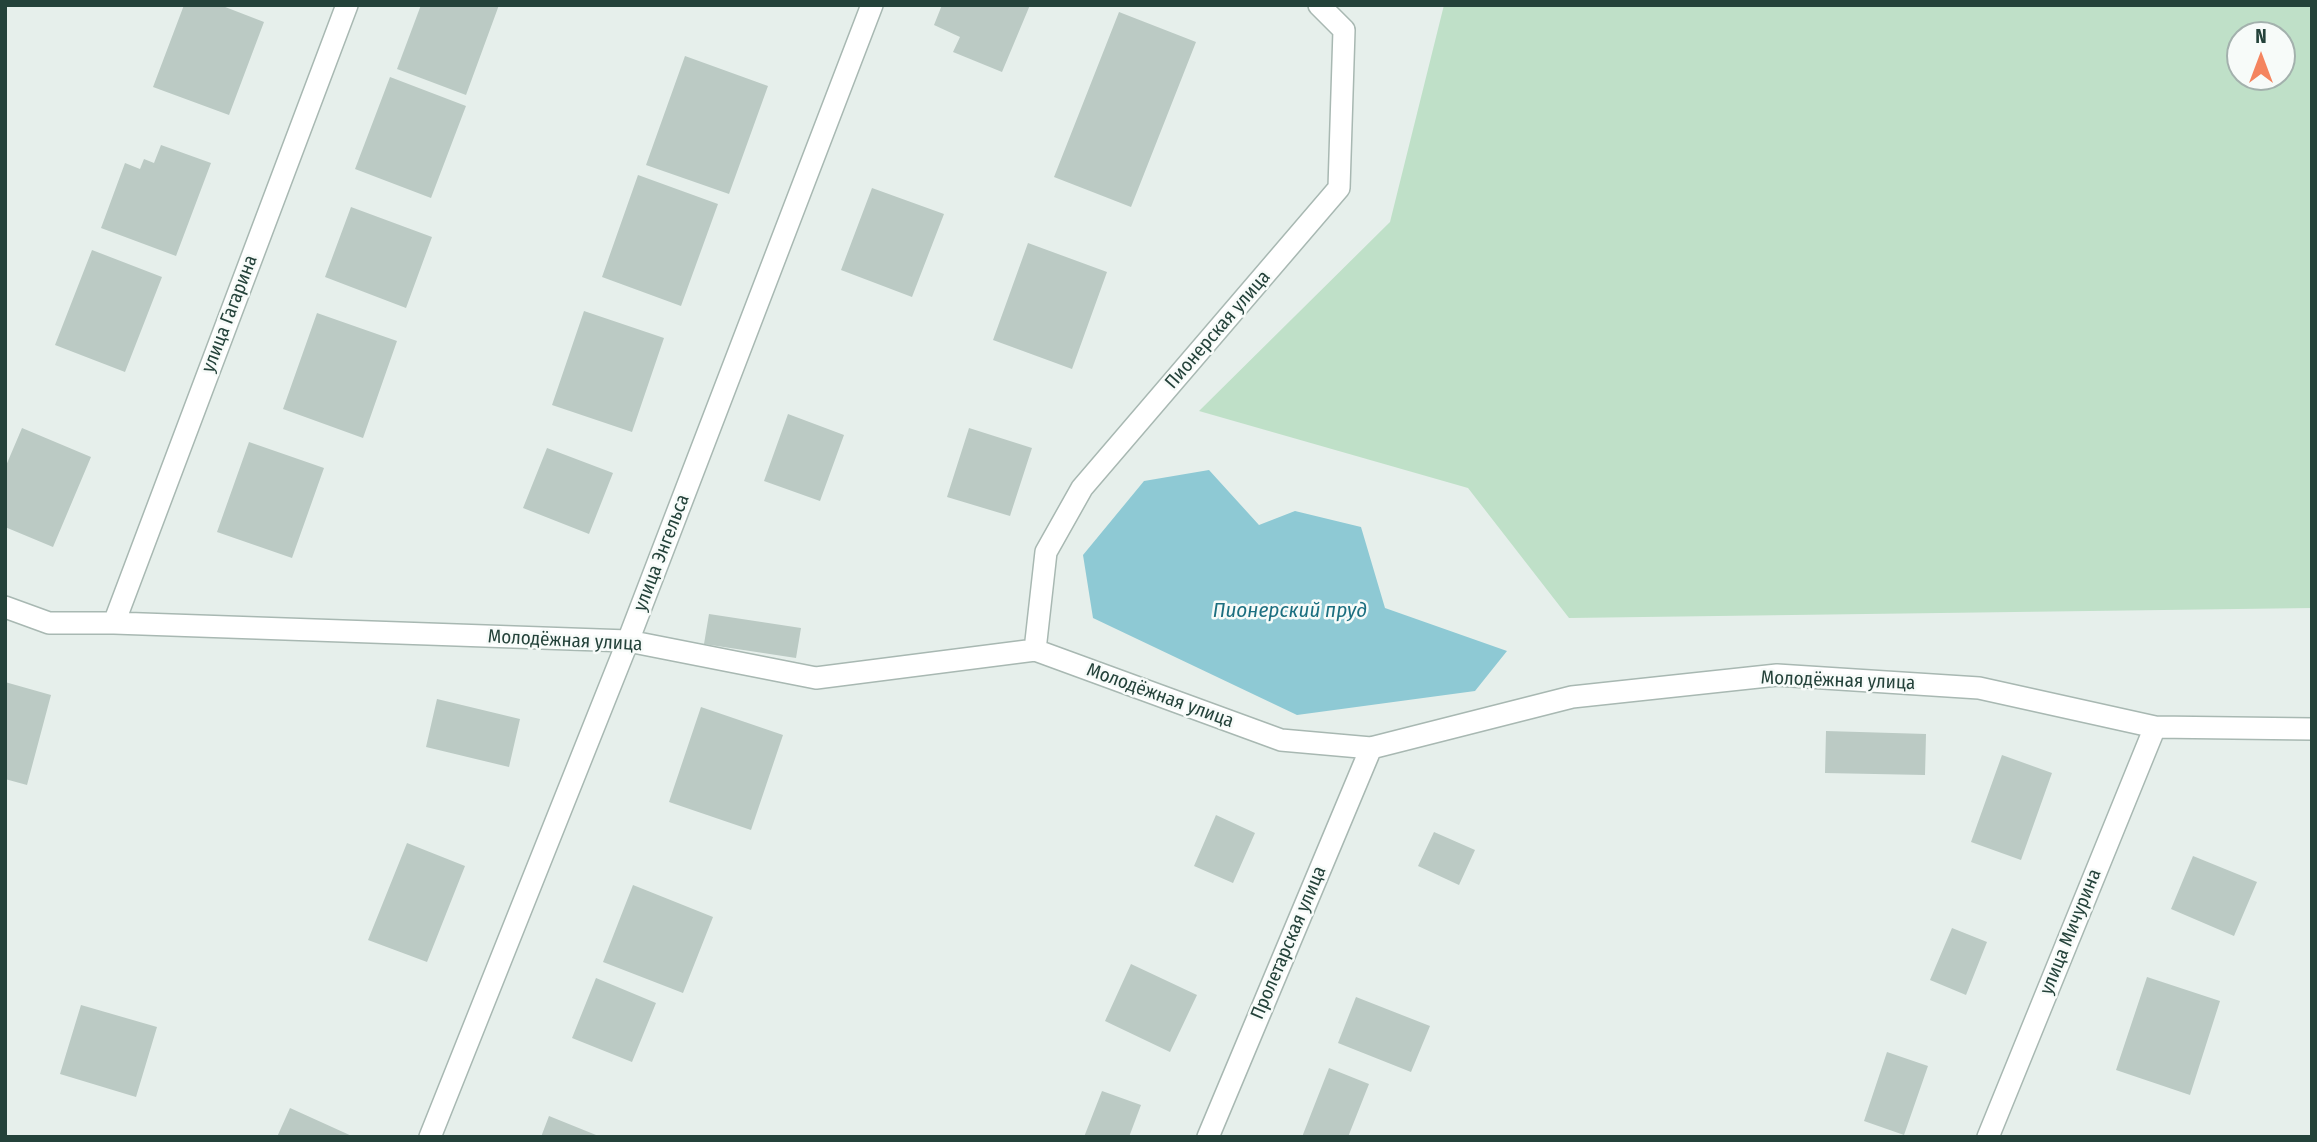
<!DOCTYPE html>
<meta charset="utf-8">
<style>
body{margin:0}
#map{position:relative;width:2317px;height:1142px;overflow:hidden;background:#e6efeb;font-family:"Fira Sans Condensed",sans-serif}
canvas{display:block}
.frame{position:absolute;inset:0;border:7px solid #24423a;pointer-events:none}
.north{position:absolute;left:2226px;top:21px;width:70px;height:70px;box-sizing:border-box;background:#f7fbf9;border:2px solid #a3b1ad;border-radius:50%;rotate:0deg;font-size:19px;font-weight:700;line-height:28px;text-align:center;color:#24423a}
.north::after{content:'';display:block;margin:auto;width:24px;height:32px;background:#f4845f;clip-path:polygon(50% 0,100% 100%,50% 72%,0 100%)}
</style>
<div id="map">
<canvas width="2317" height="1142"></canvas>
<div class="frame"></div>
<div class="north">N</div>
</div>
<script>
const context = document.querySelector('canvas').getContext('2d');
context.lineJoin = 'round';
function paint(path, color) {
  context.fillStyle = color;
  context.fill(path, 'evenodd');
}
function trace(path, color, width, dash) {
  context.strokeStyle = color;
  context.lineWidth = width;
  context.lineCap = dash ? 'butt' : 'round';
  context.setLineDash(dash || []);
  context.stroke(path);
}
function write(font, color, halo, rows, align = 'center') {
  context.font = font + ' "Fira Sans Condensed",sans-serif';
  context.lineWidth = 5;
  context.setLineDash([]);
  context.textBaseline = 'middle';
  context.strokeStyle = halo;
  context.fillStyle = color;
  for (const [text, x, y, turn = 0] of rows) {
    context.save();
    context.translate(x, y);
    context.rotate((+turn || 0) * Math.PI / 180);
    context.textAlign = isNaN(turn) ? turn : align;
    if (halo) context.strokeText(text, 0, 0);
    context.fillText(text, 0, 0);
    context.restore();
  }
}
paint(new Path2D(`
 M1444,5h868v603l-743,10 -101,-130 -269,-77 191,-189zM2240,35h42v42h-42z`), '#bfe0c8');
paint(new Path2D(`
 M1209,470l50,55 36,-14 66,16 24,81 122,43 -32,40 -178,24 -204,-97 -10,-63 61,-74z`), '#8ec9d4');
paint(new Path2D(`
 M184,5h36l44,17 -35,93 -76,-28z
 M421,5h78l-33,90 -69,-26z
 M942,5h88l-28,67 -49,-20 7,-15 -26,-12z
 M1119,12l77,30 -65,165 -77,-30z
 M685,56l83,30 -39,108 -83,-29z
 M390,77l76,29 -35,92 -76,-29z
 M161,145l50,18 -35,93 -75,-28 24,-65 15,6 4,-10 10,4z
 M638,175l80,29 -37,102 -79,-29z
 M872,188l72,26 -32,83 -71,-27z
 M351,207l81,30 -26,71 -81,-31z
 M1028,243l79,29 -35,97 -79,-29z
 M92,250l70,27 -37,95 -70,-27z
 M584,311l80,27 -32,94 -80,-27z
 M317,313l80,28 -34,97 -80,-29z
 M788,414l56,21 -24,66 -56,-20z
 M22,428l69,29 -38,90 -48,-20v-59z
 M969,428l63,20 -22,68 -63,-19z
 M249,442l75,26 -32,90 -75,-26z
 M547,448l66,25 -24,61 -66,-26z
 M709,614l92,14 -5,30 -92,-14z
 M5,682l46,13 -24,90 -22,-6z
 M437,699l83,20 -11,48 -83,-20z
 M701,707l82,28 -32,95 -82,-28z
 M1826,731l100,3 -1,41 -100,-2z
 M2002,755l50,18 -31,87 -50,-18z
 M1216,815l39,18 -22,50 -39,-17z
 M1434,832l41,18 -16,35 -41,-19z
 M407,843l58,23 -38,96 -59,-22z
 M2193,856l64,26 -23,54 -63,-27z
 M633,885l80,32 -30,76 -80,-31z
 M1952,928l35,14 -21,53 -36,-15z
 M1131,964l66,31 -27,57 -65,-31z
 M2147,977l73,24 -30,94 -74,-25z
 M596,978l60,25 -24,59 -60,-24z
 M1356,997l74,29 -19,46 -73,-29z
 M81,1005l76,22 -21,70 -76,-23z
 M1887,1052l41,14 -24,69 -40,-14z
 M1329,1068l40,16 -21,53h-46z
 M1102,1091l39,14 -12,32h-45z
 M290,1108l64,29h-77z
 M549,1116l52,21h-60z`), '#bbcac4');
const minor = new Path2D(`
 M5,607l44,16h65l514,18 188,37 219,-28 246,90 90,8 201,-51 205,-22 202,13 176,39 157,2
 M114,623l233,-618
 M1035,650l11,-98 36,-64 257,-300 5,-158 -25,-25
 M430,1137l198,-496 244,-636
 M1208,1137l163,-389
 M1988,1137l167,-410`);
trace(minor, '#a8b8b2', 24);
trace(minor, '#fff', 21);
write('19px', '#24423a', '#f7fbf9', [
 ["улица Гагарина",230,314,-69],
 ["Пионерская улица",1218,330,-49],
 ["улица Энгельса",662,553,-69],
 ["Молодёжная улица",565,641,3],
 ["Молодёжная улица",1838,681,2],
 ["Молодёжная улица",1160,696,20],
 ["улица Мичурина",2071,932,-68],
 ["Пролетарская улица",1289,943,-67]
]);
write('italic 21px', '#1c6f80', '#f7fbf9', [
 ["Пионерский пруд",1290,611]
]);
</script>
